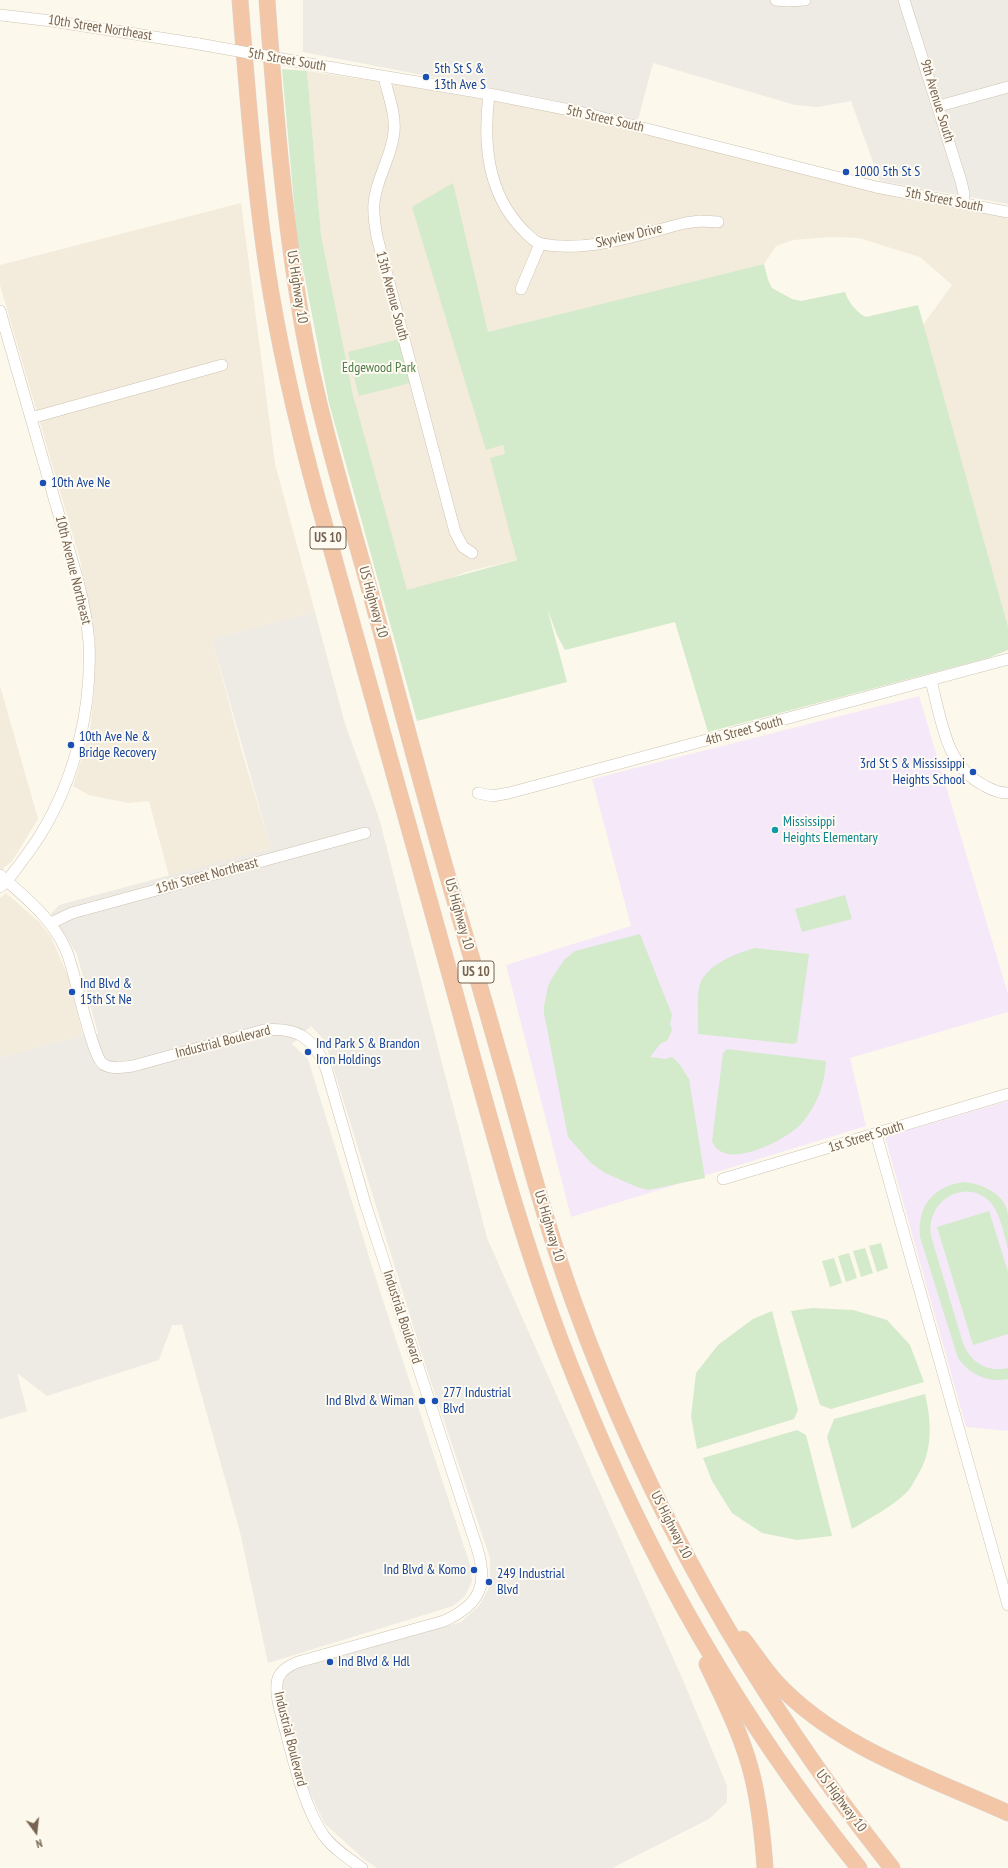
<!DOCTYPE html>
<style>
body{margin:0}
#map{position:relative;width:1008px;height:1868px;overflow:hidden;background:#fcf8ec;font-family:"PT Sans Narrow",sans-serif}
canvas{display:block}
.north{position:absolute;left:16px;top:1812px;width:40px;height:40px;-webkit-text-stroke:3px #fefbf3;paint-order:stroke;rotate:165deg;font-size:11px;font-weight:700;line-height:16px;text-align:center;color:#77634f}
.north::after{content:'';display:block;margin:auto;width:14px;height:18px;background:#77634f;clip-path:polygon(50% 0,100% 100%,50% 72%,0 100%)}
</style>
<div id="map">
<canvas width="1008" height="1868"></canvas>
<div class="north">N</div>
</div>
<script>
const context = document.querySelector('canvas').getContext('2d');
context.lineJoin = 'round';
function paint(path, color) {
  context.fillStyle = color;
  context.fill(path, 'evenodd');
}
function trace(path, color, width, dash) {
  context.strokeStyle = color;
  context.lineWidth = width;
  context.lineCap = dash ? 'butt' : 'round';
  context.setLineDash(dash || []);
  context.stroke(path);
}
function write(font, color, halo, rows, align = 'center') {
  context.font = font + ' "PT Sans Narrow",sans-serif';
  context.lineWidth = 4;
  context.setLineDash([]);
  context.textBaseline = 'middle';
  context.strokeStyle = halo;
  context.fillStyle = color;
  for (const [text, x, y, turn = 0] of rows) {
    context.save();
    context.translate(x, y);
    context.rotate((+turn || 0) * Math.PI / 180);
    context.textAlign = isNaN(turn) ? turn : align;
    if (halo) context.strokeText(text, 0, 0);
    context.fillText(text, 0, 0);
    context.restore();
  }
}
paint(new Path2D(`
 M307,71l105,16 160,28 346,87 90,15v411l-85,-303 29,-40 -32,-28 -61,-19 -29,-1 -37,3 -17,6 -12,18 -290,72 58,220 -66,16 -27,11 -33,8 -47,-169 -37,-171z
 M241,203l34,261 40,148 -103,27 30,113 29,96 -102,28 -20,-75 -21,2 -39,-8 -16,-9 17,-55 4,-39 1,-54 -15,-78 -80,-275v-20z
 M0,686l38,133 -26,42 -12,10z
 M6,893l33,29 12,15 17,39 15,59 -83,23v-160z`), '#f3ebdb');
paint(new Path2D(`
 M303,0h705v204l-128,-23 -29,-80 -33,6 -23,-2 -142,-42 -15,57 -80,-19 -255,-49z
 M315,612l30,112 34,94 108,420 198,447 42,101v16l-18,17 -97,49h-235l-12,-8 -40,-36 -17,-35 -28,-97 2,-12 6,-9 173,-49 18,-16 11,-20v-28l-66,-197 -99,-320 -14,-15 -19,18 16,15 65,211 97,295 2,16 -7,15 -12,10 -185,57 -28,-131 -58,-207h-10l-13,35 -112,36 -30,-23 10,38 -27,8v-361l83,-23 15,-1 -21,-80 -26,-40 8,-9 212,-57 -59,-209z`), '#eeeae4');
paint(new Path2D(`
 M919,696l89,298v18l-158,46 16,68 -295,91 -65,-252 125,-39 -39,-147z
 M1008,1101v330l-42,-4 -81,-290z`), '#f5e9f9');
paint(new Path2D(`
 M282,69l25,2 14,165 32,159 54,195 110,-30 -27,-102 15,-4 -2,-9 -17,5 -74,-243 41,-24 35,149 276,-68 4,16 4,8 20,11 9,2 44,-9c3,10 12,21 21,25l52,-12 90,322v23l-20,8 -280,74 -33,-110 -110,28 -8,-15 -10,-27 20,74 -150,39 -88,-318 -32,-166z
 M399,339l11,44 -51,13 -11,-44z
 M845,895l7,24 -50,13 -7,-23z
 M640,934l32,81 -2,9 2,6 -5,11 -6,2 -11,14 16,2 6,-2c10,8 10,12 17,22l16,99 -57,12 -11,-3 -32,-14 -14,-10 -23,-26 -24,-124v-7l4,-20 4,-8 12,-18 11,-9z
 M755,948l54,6 -12,88 -4,2 -95,-10c1,-14 -2,-37 2,-50 7,-20 37,-31 55,-36z
 M727,1049l99,12c-1,23 -9,44 -24,62 -15,17 -79,50 -90,18l11,-88z
 M964,1182c19,2 42,12 44,33 0,11 0,23 0,35 -4,-15 -7,-35 -17,-47 -24,-27 -66,-3 -60,33l31,104c7,21 23,33 46,28v11c-20,4 -38,-4 -50,-21l-38,-121c-3,-31 13,-51 44,-55z
 M989,1211l19,61v62l-35,11 -36,-118z
 M881,1243l7,25 -11,4 -8,-26z
 M865,1248l8,25 -12,4 -8,-26z
 M849,1253l8,25 -11,4 -8,-26z
 M834,1258l8,25 -12,4 -8,-26z
 M812,1308l41,2 34,10 23,25 14,37 -93,27 -11,-4 -29,-94z
 M772,1311l26,99 -4,9 -97,30 -6,-33 5,-43 22,-28 35,-26z
 M925,1394c7,30 8,58 -9,84 -3,5 -6,12 -11,16 -15,14 -35,24 -53,35l-25,-92 7,-18z
 M797,1430l9,5 26,101 -35,4 -35,-7 -30,-20 -20,-32 -9,-23z`), '#d3eacb');
const minor = new Path2D(`
 M776,0l11,1 18,-1
 M904,0l57,181 3,13 -1,9
 M0,15l52,6 147,23
 M310,64l179,30 91,18 296,75 132,25
 M384,77c4,18 12,37 10,55 -2,25 -18,46 -20,71 -1,11 1,23 3,34l78,295 8,15 9,6
 M489,94c-6,49 -2,99 34,136 5,5 12,13 19,14 47,9 98,-10 143,-21l15,-2 18,1
 M939,106l69,-19
 M521,289l19,-45
 M0,311l76,263c6,22 11,45 13,68 3,65 -13,134 -47,190 -10,17 -23,33 -35,49l-7,6
 M31,418l191,-53
 M931,681c11,40 14,85 54,105 7,4 15,7 23,7
 M478,793l14,3 17,-3 499,-134
 M0,875c25,22 52,43 66,75 9,20 25,105 37,114 9,6 21,3 30,2l131,-36c33,-3 49,7 62,38l39,135 112,345c12,38 2,57 -33,73l-146,41c-23,9 -24,20 -19,44 11,39 22,97 45,130 10,13 25,23 38,32
 M51,923l21,-10 293,-80
 M876,1134l132,471
 M723,1179l285,-85`);
const highway = new Path2D(`
 M240,0c7,89 14,179 27,268 12,79 30,156 51,233 41,149 83,297 124,445 41,146 77,294 134,434 70,175 165,342 283,488
 M267,0c8,110 17,220 36,328 16,89 43,176 67,263 26,96 51,193 79,290 21,70 41,141 61,211 20,71 39,142 64,211 74,205 183,395 318,565
 M743,1639c11,14 21,30 33,43 61,66 153,95 232,131
 M707,1664c18,38 38,77 47,119 6,28 9,56 11,85`);
trace(minor, '#cec2b1', 12);
trace(highway, '#dcd6d1', 17);
trace(minor, '#fff', 11);
trace(highway, '#f2c6a7', 16);
const minorBridge = new Path2D(`
 M199,44l111,20`);
trace(minorBridge, '#cec2b1', 12, []);
trace(minorBridge, '#fff', 11);
for (const [x, y, r, color] of [
 [426,77,4,"#1a4fb4"],
 [846,172,4,"#1a4fb4"],
 [43,483,4,"#1a4fb4"],
 [71,745,4,"#1a4fb4"],
 [973,772,4,"#1a4fb4"],
 [775,830,4,"#0f9aa8"],
 [72,992,4,"#1a4fb4"],
 [308,1052,4,"#1a4fb4"],
 [422,1401,4,"#1a4fb4"],
 [435,1401,4,"#1a4fb4"],
 [474,1570,4,"#1a4fb4"],
 [489,1582,4,"#1a4fb4"],
 [330,1662,4,"#1a4fb4"]
]) {
  const dot = new Path2D();
  dot.arc(x, y, r, 0, 2 * Math.PI);
  context.fillStyle = color;
  context.fill(dot);
  trace(dot, '#fefbf3', 1.5);
}
for (const [x, y, w] of [
 [328,538,36],
 [476,972,36]
]) {
  const box = new Path2D();
  box.roundRect(x - w / 2, y - 11, w, 22, 3);
  context.fillStyle = '#fefbf3';
  context.fill(box);
  trace(box, '#77634f', 1);
}
write('bold 13px', '#77634f', null, [
 ["US 10",328,538],
 ["US 10",476,972]
]);
write('14px', '#77634f', '#fefbf3', [
 ["10th Street Northeast",100,28,9],
 ["5th Street South",287,60,10],
 ["9th Avenue South",937,101,73],
 ["5th Street South",605,119,13],
 ["5th Street South",944,200,11],
 ["Skyview Drive",629,236,-13],
 ["US Highway 10",297,287,81],
 ["13th Avenue South",392,296,75],
 ["10th Avenue Northeast",73,570,76],
 ["US Highway 10",373,602,74],
 ["4th Street South",744,731,-15],
 ["15th Street Northeast",207,876,-15],
 ["US Highway 10",459,914,74],
 ["Industrial Boulevard",223,1042,-14],
 ["1st Street South",866,1137,-17],
 ["US Highway 10",549,1226,73],
 ["Industrial Boulevard",402,1317,72],
 ["US Highway 10",671,1525,63],
 ["Industrial Boulevard",290,1739,76],
 ["US Highway 10",841,1801,53]
]);
write('14px', '#164399', '#fefbf3', [
 ["5th St S &",434,69],
 ["13th Ave S",434,85],
 ["1000 5th St S",854,172],
 ["10th Ave Ne",51,483],
 ["10th Ave Ne &",79,737],
 ["Bridge Recovery",79,753],
 ["3rd St S & Mississippi",965,764,"right"],
 ["Heights School",965,780,"right"],
 ["Ind Blvd &",80,984],
 ["15th St Ne",80,1000],
 ["Ind Park S & Brandon",316,1044],
 ["Iron Holdings",316,1060],
 ["277 Industrial",443,1393],
 ["Blvd",443,1409],
 ["Ind Blvd & Wiman",414,1401,"right"],
 ["Ind Blvd & Komo",466,1570,"right"],
 ["249 Industrial",497,1574],
 ["Blvd",497,1590],
 ["Ind Blvd & Hdl",338,1662]
], 'left');
write('14px', '#4f7c48', '#fefbf3', [
 ["Edgewood Park",379,368]
]);
write('14px', '#0d838f', '#fefbf3', [
 ["Mississippi",783,822],
 ["Heights Elementary",783,838]
], 'left');
</script>
